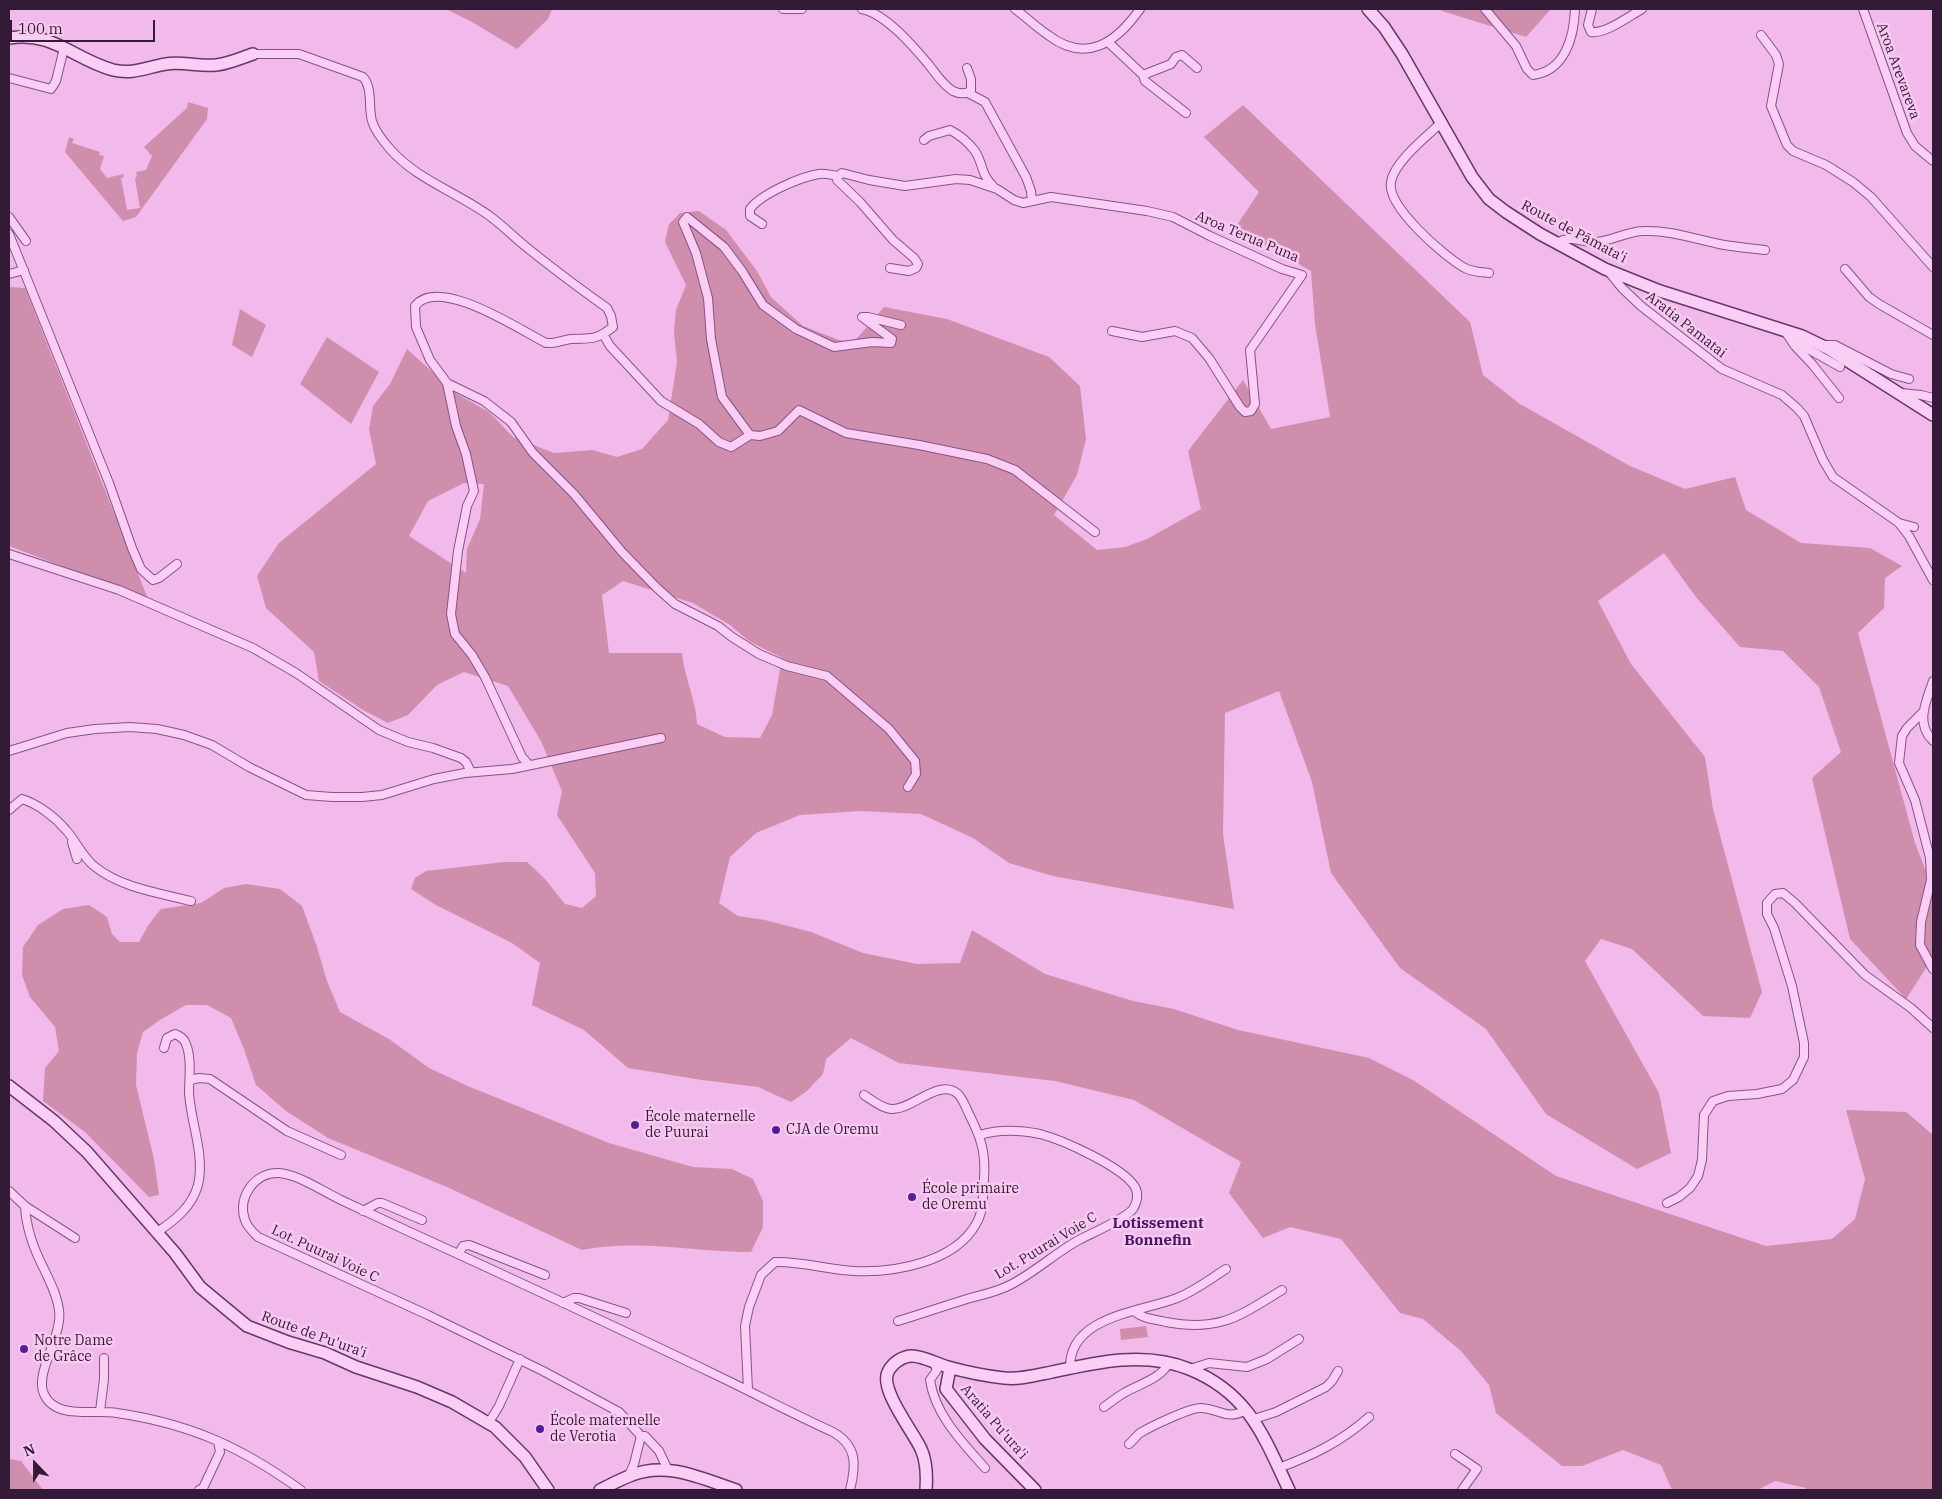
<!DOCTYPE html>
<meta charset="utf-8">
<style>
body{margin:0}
#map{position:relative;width:1942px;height:1499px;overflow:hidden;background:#f1baea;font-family:"IBM Plex Serif",serif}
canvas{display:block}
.frame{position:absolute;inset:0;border:10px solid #331a36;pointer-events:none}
.north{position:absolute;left:10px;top:1439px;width:50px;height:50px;-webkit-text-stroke:4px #f8caf2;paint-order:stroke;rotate:338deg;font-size:14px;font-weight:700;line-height:20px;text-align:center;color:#331a36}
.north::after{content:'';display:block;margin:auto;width:18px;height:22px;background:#331a36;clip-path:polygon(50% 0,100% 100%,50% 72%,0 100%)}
.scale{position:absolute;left:10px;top:20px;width:145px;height:22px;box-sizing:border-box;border:2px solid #331a36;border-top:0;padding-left:6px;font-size:15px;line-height:18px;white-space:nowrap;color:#331a36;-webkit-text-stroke:4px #f8caf2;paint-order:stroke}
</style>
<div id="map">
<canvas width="1942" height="1499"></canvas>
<div class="frame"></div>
<div class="north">N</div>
<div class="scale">100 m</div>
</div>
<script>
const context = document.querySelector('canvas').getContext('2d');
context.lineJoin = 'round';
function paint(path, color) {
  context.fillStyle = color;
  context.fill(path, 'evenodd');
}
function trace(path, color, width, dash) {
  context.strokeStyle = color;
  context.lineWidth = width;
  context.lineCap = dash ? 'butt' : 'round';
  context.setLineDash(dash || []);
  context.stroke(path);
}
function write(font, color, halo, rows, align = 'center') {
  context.font = font + ' "IBM Plex Serif",serif';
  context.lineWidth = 5;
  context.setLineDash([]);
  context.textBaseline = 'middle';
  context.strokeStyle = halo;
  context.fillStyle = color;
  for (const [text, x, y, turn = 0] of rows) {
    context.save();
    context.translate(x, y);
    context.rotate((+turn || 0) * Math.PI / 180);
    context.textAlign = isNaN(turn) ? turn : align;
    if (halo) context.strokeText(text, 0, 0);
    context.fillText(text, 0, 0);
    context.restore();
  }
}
paint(new Path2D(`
 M446,9h106l-4,10 -31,30 -45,-27z
 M1440,9h111l-25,28 -84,-26z
 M188,102l20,6 -1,11 -71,98 -13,4 -58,-69 4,-15 5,2 -2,4 28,9 -1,3 5,1 -4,13 7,9 16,-4 1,3 -3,1 6,32 13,-2 -5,-29 2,-3 -1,-4 10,-2 6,-14 -8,-9 43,-39z
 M1243,105l227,217 13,53 37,29 110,62 55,23 50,-12 11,33 55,33 69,5 32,18 -17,12 -1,30 -26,25 57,210 10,26h8v92l-3,1 -24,37 -56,-60 -38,-161 29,-26 -22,-65 -36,-36 -43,-4 -44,-50 -32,-44 -66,48 33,63 74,93 8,52 49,183 -12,26 -47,-2 -71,-67 -31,-10 -16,22 74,132 12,60 -34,16 -91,-55 -60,-85 -86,-61 -69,-95 -19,-91 -33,-91 -54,22 -2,121 11,75 -181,-33 -44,-13 -36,-25 -52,-24 -60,-3 -61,4 -44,18 -26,24 -11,46 19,13 27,4 46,12 52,21 54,11 43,-1 12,-33 73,44 88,27 41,8 64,21 131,28 44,22 143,96 210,70 66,-7 23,-20 10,-40 -19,-69 60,2 27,23v355h-127v-2l-31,-7 -17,9h-86l-11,-25 -38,-15 -41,16h-20l-66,-53 -7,-28 -28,-34 -38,-32 -23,-6 -59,-74 -51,-12 -27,11 -34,-45 12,-31 -107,-62 -79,-19 -156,-18 -48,-25 -25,21 -3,15 -16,17 -16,11 -33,-15 -56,-7 -74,-12 -44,-38 -52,-25 8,-42 -28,-20 -76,-38 -25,-16 4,-11 11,-7 78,-9h23l18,17 20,25 17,4 14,-12 -1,-23 -38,-58 5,-24 -21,-50 -33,-55 -44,-14 -27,13 -29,30 -20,8 -25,-13 -44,-29 -5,-29 -48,-44 -9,-32 22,-33 97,-79 -7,-35 4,-23 17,-22 17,-35 50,45 32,18 24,25 41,16 39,-3 24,7 25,-8 26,-29 9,-58 -3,-30 2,-22 10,-25 -21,-43 4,-18 11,-11 19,-2 27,19 31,41 14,26 32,29 36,14 14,3 31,-36 63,12 102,38 31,29 6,53 -9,36 -23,40 43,35 28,-3 22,-8 54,-30 -13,-58 55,-71 28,49 59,-12 -15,-93 -4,-53 -76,-43 24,-36 -55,-55zM464,483l20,1 -4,35 -13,30 -1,24 -57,-37 19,-35zM623,581l70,22 37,22 19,16 33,17 -10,57 -12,23 -35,-1 -28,-13c-1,-25 -13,-47 -15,-71h-73l-7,-58z
 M9,287l16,1 123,311 -139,-53z
 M240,309l26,16 -14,32 -20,-12z
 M327,337l52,35 -28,52 -51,-40z
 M246,884l34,5 22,17 14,38 11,37 13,31 49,27 40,29 41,19 139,56 84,24 39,2 21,10 10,22v26l-12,25c-58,0 -112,-13 -169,-2l-135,-63 -119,-49 -42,-27 -30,-26 -12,-36 -13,-31 -24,-13h-21l-26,15 -17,12 -6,21 -1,32 18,74 5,36 -10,2 -64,-65 -42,-31 2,-33 14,-17 -4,-24 -25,-30 -8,-22 1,-28 15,-22 25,-16 26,-4 18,12 5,17 8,8h19l10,-18 12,-15 40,-6 23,-15z
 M1146,1326l2,11 -27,3 -1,-11z
 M9,1459l12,2 22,29h-34z`), '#cf8eac');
const street = new Path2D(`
 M783,9h19
 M862,9c24,5 52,38 67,56 7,9 14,20 24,26 6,3 12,3 18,0v-12l-4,-11
 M1015,9c11,8 21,18 33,26 38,29 68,8 92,-26
 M1485,9l31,37 11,23 6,6c32,-4 41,-38 42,-66
 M1592,9l-4,16 3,7c15,2 38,-16 51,-23
 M1863,9l44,124 8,13 18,15
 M1761,35l15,20 3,9 -8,42 16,39 6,6 33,14 27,17 18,15 62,70
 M1108,42l35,33 28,-11 5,-7 6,-2 15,13
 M253,54h46l64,23c10,11 5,30 9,44 3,10 11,20 18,28 27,31 69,44 101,68 12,9 23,20 34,29 27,22 54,42 82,62l4,8 2,11c-18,14 -22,11 -42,12 -9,1 -16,5 -25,4 -26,-13 -108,-68 -131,-37l1,21 14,33 17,23 9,43 10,28 8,37 -7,15 -9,45 -7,63 4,20 17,21 13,22 37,80 7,8
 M1143,75l2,6 41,32
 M9,78l42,11 5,-8 8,-33
 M968,93l17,9 41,75 5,14 1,10
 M1442,122c-15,14 -48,40 -51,60 -5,24 53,74 72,85 8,5 17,5 26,6
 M924,140l5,-4 21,-6c10,5 18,12 25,21 8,12 6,24 18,35
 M9,217l17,24
 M762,224l-12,-8v-7c11,-15 50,-32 69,-35 5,-1 13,1 19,2
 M9,234l100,249 23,65 9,21 12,11 6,-2 18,-14
 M1556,243c17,-9 23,0 40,-1 16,-1 32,-11 48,-11 25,-1 51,8 75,13 15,3 31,4 46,6
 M890,268l19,3 7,-3 2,-4 -4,-6 -21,-18 -33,-38 -23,-22 1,-4 4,-3 27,7 36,6 51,-7 14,1 27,9 17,11 9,3 28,-6 96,14 26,6 37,19 72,33 20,6 -52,75 5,54 -4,7 -6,1 -5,-5 -31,-49 -17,-20 -17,-7 -33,6 -30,-6
 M1845,269l24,28 10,7 54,31
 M1609,272l13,16 19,18 81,63 60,26 15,13 7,8 19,44 10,17 66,46 10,13 24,44
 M9,274l15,-4
 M1784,330l11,16 17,18 27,34
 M603,334l7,12 51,55 38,23 20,18 12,5 19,-12 10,1 18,-5 21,-21 47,23 73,12 68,14 28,11 80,62
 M1794,341l46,26
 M1824,345h11l56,29 18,5
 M447,383l37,18 27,21 22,31 41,41 48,58 35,36 18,16 43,22 14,11 27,17 28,12 40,10 62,53 26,32 1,13 -8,13
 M1901,393l20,2 12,3
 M750,435l-28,-38 -11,-58 -3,-41 -12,-45 -13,-31 4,-5 37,30 18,24 21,34 33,24 38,18 38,-5 19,1 1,-4 -30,-22h6l33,8
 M1899,523l15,4
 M9,554l110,36 134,58 43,25 83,57 29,12 25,6 28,10 5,4 5,10
 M1933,681c-7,21 -18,42 0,60
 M1924,711l-17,17 -5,8 -3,27 16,37 15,58 1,22 -10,42 -1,23 13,24
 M9,751l58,-18 28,-4 35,-2 27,2 27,6 28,10 37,22 57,28 26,2h30l20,-2 52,-16 31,-6 47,-4 149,-31
 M9,810l13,-11c16,5 33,18 44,31 10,11 16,26 28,36 27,22 65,27 97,35
 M72,842l5,17
 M190,1080l9,-2 11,1 77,52 54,24
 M9,1191l16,15 50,32
 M1667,1203l12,-6 11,-9 8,-12 4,-16 2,-45 9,-14 15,-5 29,-2 25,-5 11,-9 11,-23v-14l-12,-57 -18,-58 -7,-14v-11l8,-9 8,-1 12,10 70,72 46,33 22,20
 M25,1206c1,22 9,44 20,65 6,13 12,24 14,39 4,26 -25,63 -15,84 11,26 51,15 73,19 74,11 124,34 184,77
 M363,1211l15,-8h4l40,17
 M156,1233c19,-13 36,-26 42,-48 7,-31 -7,-61 -9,-92 0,-16 3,-34 -3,-49 -2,-6 -6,-8 -11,-10l-8,4 -3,10
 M459,1253l4,-7 6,-1 76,30
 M563,1303l11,-5h5l47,15
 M1134,1311c9,8 20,8 32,11 53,10 72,-5 116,-32
 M898,1321c23,-7 46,-15 69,-22 14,-4 30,-7 43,-14 24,-12 44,-31 67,-44 13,-7 48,-22 56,-32 4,-6 6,-15 2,-22 -12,-20 -72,-47 -95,-53 -20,-4 -41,-5 -60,1
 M934,1363l3,7 -7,10c5,35 33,63 55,88
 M1070,1368c-1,-52 71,-56 107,-70 18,-7 33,-19 49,-29
 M1190,1369l19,-6 38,4 20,-8 32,-20
 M748,1390l-3,-64 4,-19 12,-32 14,-13c26,-1 53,8 79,9 41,2 101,-9 122,-47 8,-13 7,-30 8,-45 2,-27 -3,-41 -15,-65 -3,-6 -6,-15 -11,-20 -19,-17 -47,17 -67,15 -10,-1 -19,-9 -27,-14
 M1104,1407c7,-5 13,-10 20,-14 17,-10 35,-13 46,-31
 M100,1411l4,-32v-21
 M1254,1419l22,-7 50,-25 6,-6 6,-10
 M488,1424l11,-18 21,-47
 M1129,1444c4,-3 7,-8 11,-11 10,-6 51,-26 61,-25 20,1 25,13 45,2
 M1455,1454l22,15 -15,21
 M1279,1468c34,-13 62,-26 90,-51
 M668,1470l-9,-19 -14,-15h-4l-22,-24 -76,-41 -115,-56 -170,-78c-5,-5 -11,-10 -13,-17 -8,-22 9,-48 34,-47 21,2 43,18 62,27 19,9 39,18 58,27 105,48 211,97 315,147 40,19 79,40 119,58 25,14 23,34 17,58
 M628,1477l6,-13 7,-28
 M199,1490l4,-2 17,-36 -2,-11`);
const secondary = new Path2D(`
 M1368,9l16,18 18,27 70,123 17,22 17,13 34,22 65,35 55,22 142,45 27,13 104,66
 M9,38c45,-7 64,21 104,32 20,5 34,-3 53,-6 16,-3 33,3 50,1 12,-1 25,-7 37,-11
 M9,1086l45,35 33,31 88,101 25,34 47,39 41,16 37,11 31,14 61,20 35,15 43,25 30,30 23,33
 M950,1368l-4,21 39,50 50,51
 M600,1490c10,-5 21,-11 32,-15 35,-14 71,4 104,15
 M926,1490c1,-14 1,-28 -5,-41 -7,-16 -42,-60 -33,-77 4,-9 15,-16 24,-16 11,0 25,8 36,11 18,5 38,9 56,11 15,2 33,-3 48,-6 45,-10 93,-21 137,-3 60,24 75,68 100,121`);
trace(street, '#865388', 10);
trace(secondary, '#66376a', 14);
trace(street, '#fbcef6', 8);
trace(secondary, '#fbcef6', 11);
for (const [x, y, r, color] of [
 [635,1125,5,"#521f9b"],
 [776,1130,5,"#521f9b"],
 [912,1197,5,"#521f9b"],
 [24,1349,5,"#521f9b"],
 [540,1429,5,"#521f9b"]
]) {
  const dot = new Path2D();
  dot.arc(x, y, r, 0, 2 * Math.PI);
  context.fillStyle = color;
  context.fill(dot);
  trace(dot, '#f8caf2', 2);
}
write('14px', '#331a36', '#f8caf2', [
 ["Aroa Arevareva",1898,71,70],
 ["Route de Pāmata'i",1574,232,28],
 ["Aroa Terua Puna",1247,237,23],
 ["Aratia Pamatai",1686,325,38],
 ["Lot. Puurai Voie C",1046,1246,-31],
 ["Lot. Puurai Voie C",325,1254,25],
 ["Route de Pu'ura'i",314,1335,20],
 ["Aratia Pu'ura'i",994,1422,49]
]);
write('14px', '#331a36', '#f8caf2', [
 ["École maternelle",645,1117],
 ["de Puurai",645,1133],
 ["CJA de Oremu",786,1130],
 ["École primaire",922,1189],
 ["de Oremu",922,1205],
 ["Notre Dame",34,1341],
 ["de Grâce",34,1357],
 ["École maternelle",550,1421],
 ["de Verotia",550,1437]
], 'left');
write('bold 15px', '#481666', '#f8caf2', [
 ["Lotissement",1158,1224],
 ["Bonnefin",1158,1241]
]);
</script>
